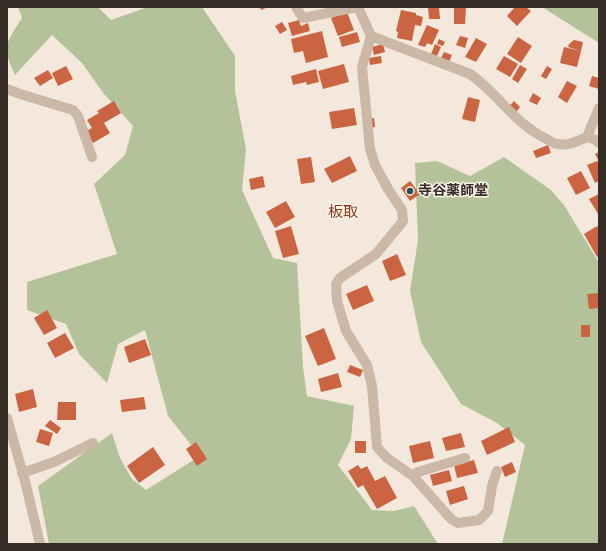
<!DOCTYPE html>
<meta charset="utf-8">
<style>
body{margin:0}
#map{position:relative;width:606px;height:551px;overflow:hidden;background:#f3e8db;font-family:"Public Sans",sans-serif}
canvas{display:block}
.frame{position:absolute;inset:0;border:8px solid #372d27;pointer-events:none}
</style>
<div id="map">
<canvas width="606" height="551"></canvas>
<div class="frame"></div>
</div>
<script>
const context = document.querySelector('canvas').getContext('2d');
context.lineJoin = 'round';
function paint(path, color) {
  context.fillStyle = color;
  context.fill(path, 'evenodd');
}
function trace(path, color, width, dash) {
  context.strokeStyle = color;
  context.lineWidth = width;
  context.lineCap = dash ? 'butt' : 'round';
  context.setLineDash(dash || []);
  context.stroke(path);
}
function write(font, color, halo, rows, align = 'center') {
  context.font = font + ' "Public Sans","Noto Sans JP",sans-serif';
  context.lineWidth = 3;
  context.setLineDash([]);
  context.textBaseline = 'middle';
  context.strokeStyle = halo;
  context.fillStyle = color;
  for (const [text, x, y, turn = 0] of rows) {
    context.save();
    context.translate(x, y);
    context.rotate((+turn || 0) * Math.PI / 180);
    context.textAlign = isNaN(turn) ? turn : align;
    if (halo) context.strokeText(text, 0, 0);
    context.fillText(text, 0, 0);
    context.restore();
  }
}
paint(new Path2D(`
 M18,7h80l13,13 37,-13h54l33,49v35l11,58 -4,41 31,68 24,5 6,104 4,29 47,10 -3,33 -13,26 34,45 22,1 20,-5 24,38h-389l-11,-58 74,-53 8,25 12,21 14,11 54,-34 -32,-40 -23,-86 -27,14 -11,39 -28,-29 -13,-30 -39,-14v-28l90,-28 -23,-70 31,-29 8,-29 -29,-32 -22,-31 -30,-28 -37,40c-14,-30 -9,-31 7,-57z
 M544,7h55v36l-54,-34z
 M504,157l47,33 13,15 35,58v281h-97l23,-99 -28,-22 -36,-19 -40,-62 -11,-51 8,-51 -3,-77 22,-2 33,15z`), '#b4c29a');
paint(new Path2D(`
 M260,7h8l-7,3z
 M428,7h11l1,12h-11z
 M454,7h12l-1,17h-11z
 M515,7h11l5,4 -14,15 -10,-10z
 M401,10l15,3v2l7,2 -2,9 -6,-1 -3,16 -15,-3 1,-6 -2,-1z
 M347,12l7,18 -16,6 -7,-18z
 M299,20l2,6 7,-3 2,8 -18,5 -4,-13z
 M282,22l5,8 -7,4 -5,-8z
 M427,25l12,5 -7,15 -5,-2 -2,4 -7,-2z
 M322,31l6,26 -22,6 -3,-12 -9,2 -3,-14z
 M357,32l3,10 -18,5 -3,-10z
 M460,36l8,2 -3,10 -9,-3z
 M518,37l14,9 -11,17 -14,-9z
 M476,38l11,6 -11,18 -11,-5z
 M439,39l6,3 -2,4 -6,-2z
 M574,40l9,2 -2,9 -13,-4 1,-3z
 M383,44l2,8 -11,3 -2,-8z
 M435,44l6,3 -4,9 -6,-2z
 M564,47l17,4 -4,16 -17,-4z
 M444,52l8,3 -3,7 -8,-4z
 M381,56l1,7 -12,2 -1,-7z
 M504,56l14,8 -8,13 -14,-8z
 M344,64l5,18 -26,7 -5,-18z
 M520,65l7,4 -9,14 -6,-4z
 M66,66l7,13 -15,7 -6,-13z
 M547,66l5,3 -6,10 -5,-3z
 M316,69l3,13 -12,3 -1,-3 -13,3 -2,-9z
 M48,70l5,8 -13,8 -6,-8z
 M592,76l7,2v11l-10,-3z
 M567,81l10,5 -10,17 -9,-6z
 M533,93l8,5 -4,7 -8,-4z
 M468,97l12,3 -5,22 -13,-3z
 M114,101l7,12 -17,10 6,10 -17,10 -7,-12 6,-3 -5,-8 12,-7 -2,-2z
 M514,101l6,6 -4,5 -7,-6z
 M354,108l3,17 -25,4 -3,-17z
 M374,118l1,9 -5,1 -1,-9z
 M548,145l3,8 -15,5 -3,-7z
 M599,152v9l-4,-7z
 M350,156l7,15 -25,12 -8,-14z
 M311,157l4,25 -14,2 -4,-25z
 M597,161l2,3v17l-4,2 -8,-18z
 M581,171l9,17 -14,7 -9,-17z
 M263,176l2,11 -14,3 -2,-11z
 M410,181l10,13 -10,7 -9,-13z
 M599,194v19l-1,1 -9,-15z
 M286,201l9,16 -20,11 -9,-16z
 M291,226l8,28 -16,4 -8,-27z
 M597,226l2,4v26l-2,1 -13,-23z
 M397,254l9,21 -16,6 -8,-20z
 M367,285l7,16 -21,9 -7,-16z
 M599,293v15l-10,1 -2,-15z
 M47,310l10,18 -13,7 -10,-17z
 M581,325h9v12h-9z
 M324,328l12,31 -18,7 -13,-30z
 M65,333l9,15 -19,10 -8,-15z
 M145,339l6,16 -22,8 -5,-16z
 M350,365l13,5 -3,7 -13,-5z
 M338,373l4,14 -21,5 -3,-13z
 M33,389l4,18 -18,5 -4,-18z
 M144,397l2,12 -24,3 -2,-12z
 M58,402h18v18h-19z
 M50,420l11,8 -4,6 -12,-8z
 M509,427l6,15 -28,13 -6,-14z
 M40,429l13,4 -4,13 -13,-4z
 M461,433l4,14 -19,4 -4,-13z
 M355,441h11v12h-11z
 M430,441l4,17 -21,5 -4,-17z
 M196,442l11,17 -10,7 -11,-17z
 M153,447l12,18 -26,18 -12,-17z
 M474,460l4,13 -21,5 -3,-13z
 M512,462l4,10 -11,5 -4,-10z
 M358,465l3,4 6,-3 8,15 10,-5 12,22 -20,11 -14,-24 -5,3 -10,-17z
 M449,470l3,11 -19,5 -3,-11z
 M464,486l4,13 -18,6 -4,-14z`), '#cb6441');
trace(new Path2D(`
 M296,7l7,11 54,-11
 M358,7l13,29 -9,31 8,82 5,16 13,24 14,21 1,11 -27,33 -36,24 -4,6 1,17 9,30 21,34 5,21 5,61 10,11 26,18 38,43 7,4 21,-3 9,-9 4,-25 5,-15
 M371,36l99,38c28,19 45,51 77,65 3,2 7,5 11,5 10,2 20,-3 29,-7l9,3 3,3
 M7,89l13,5 53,16 5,6 14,41
 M587,137l12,-29
 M7,418l18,63 15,63
 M22,473l32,-11 39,-19
 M413,476l5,-4 47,-14`), '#cbb8a6', 10);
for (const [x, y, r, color] of [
 [410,191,4,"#1b555a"]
]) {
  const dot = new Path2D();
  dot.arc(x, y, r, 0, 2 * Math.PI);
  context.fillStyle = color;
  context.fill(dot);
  trace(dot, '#faf2e7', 1.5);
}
write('bold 14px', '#372d27', '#faf2e7', [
 ["寺谷薬師堂",418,191]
], 'left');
write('15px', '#89391d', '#faf2e7', [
 ["板取",343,212]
]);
</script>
